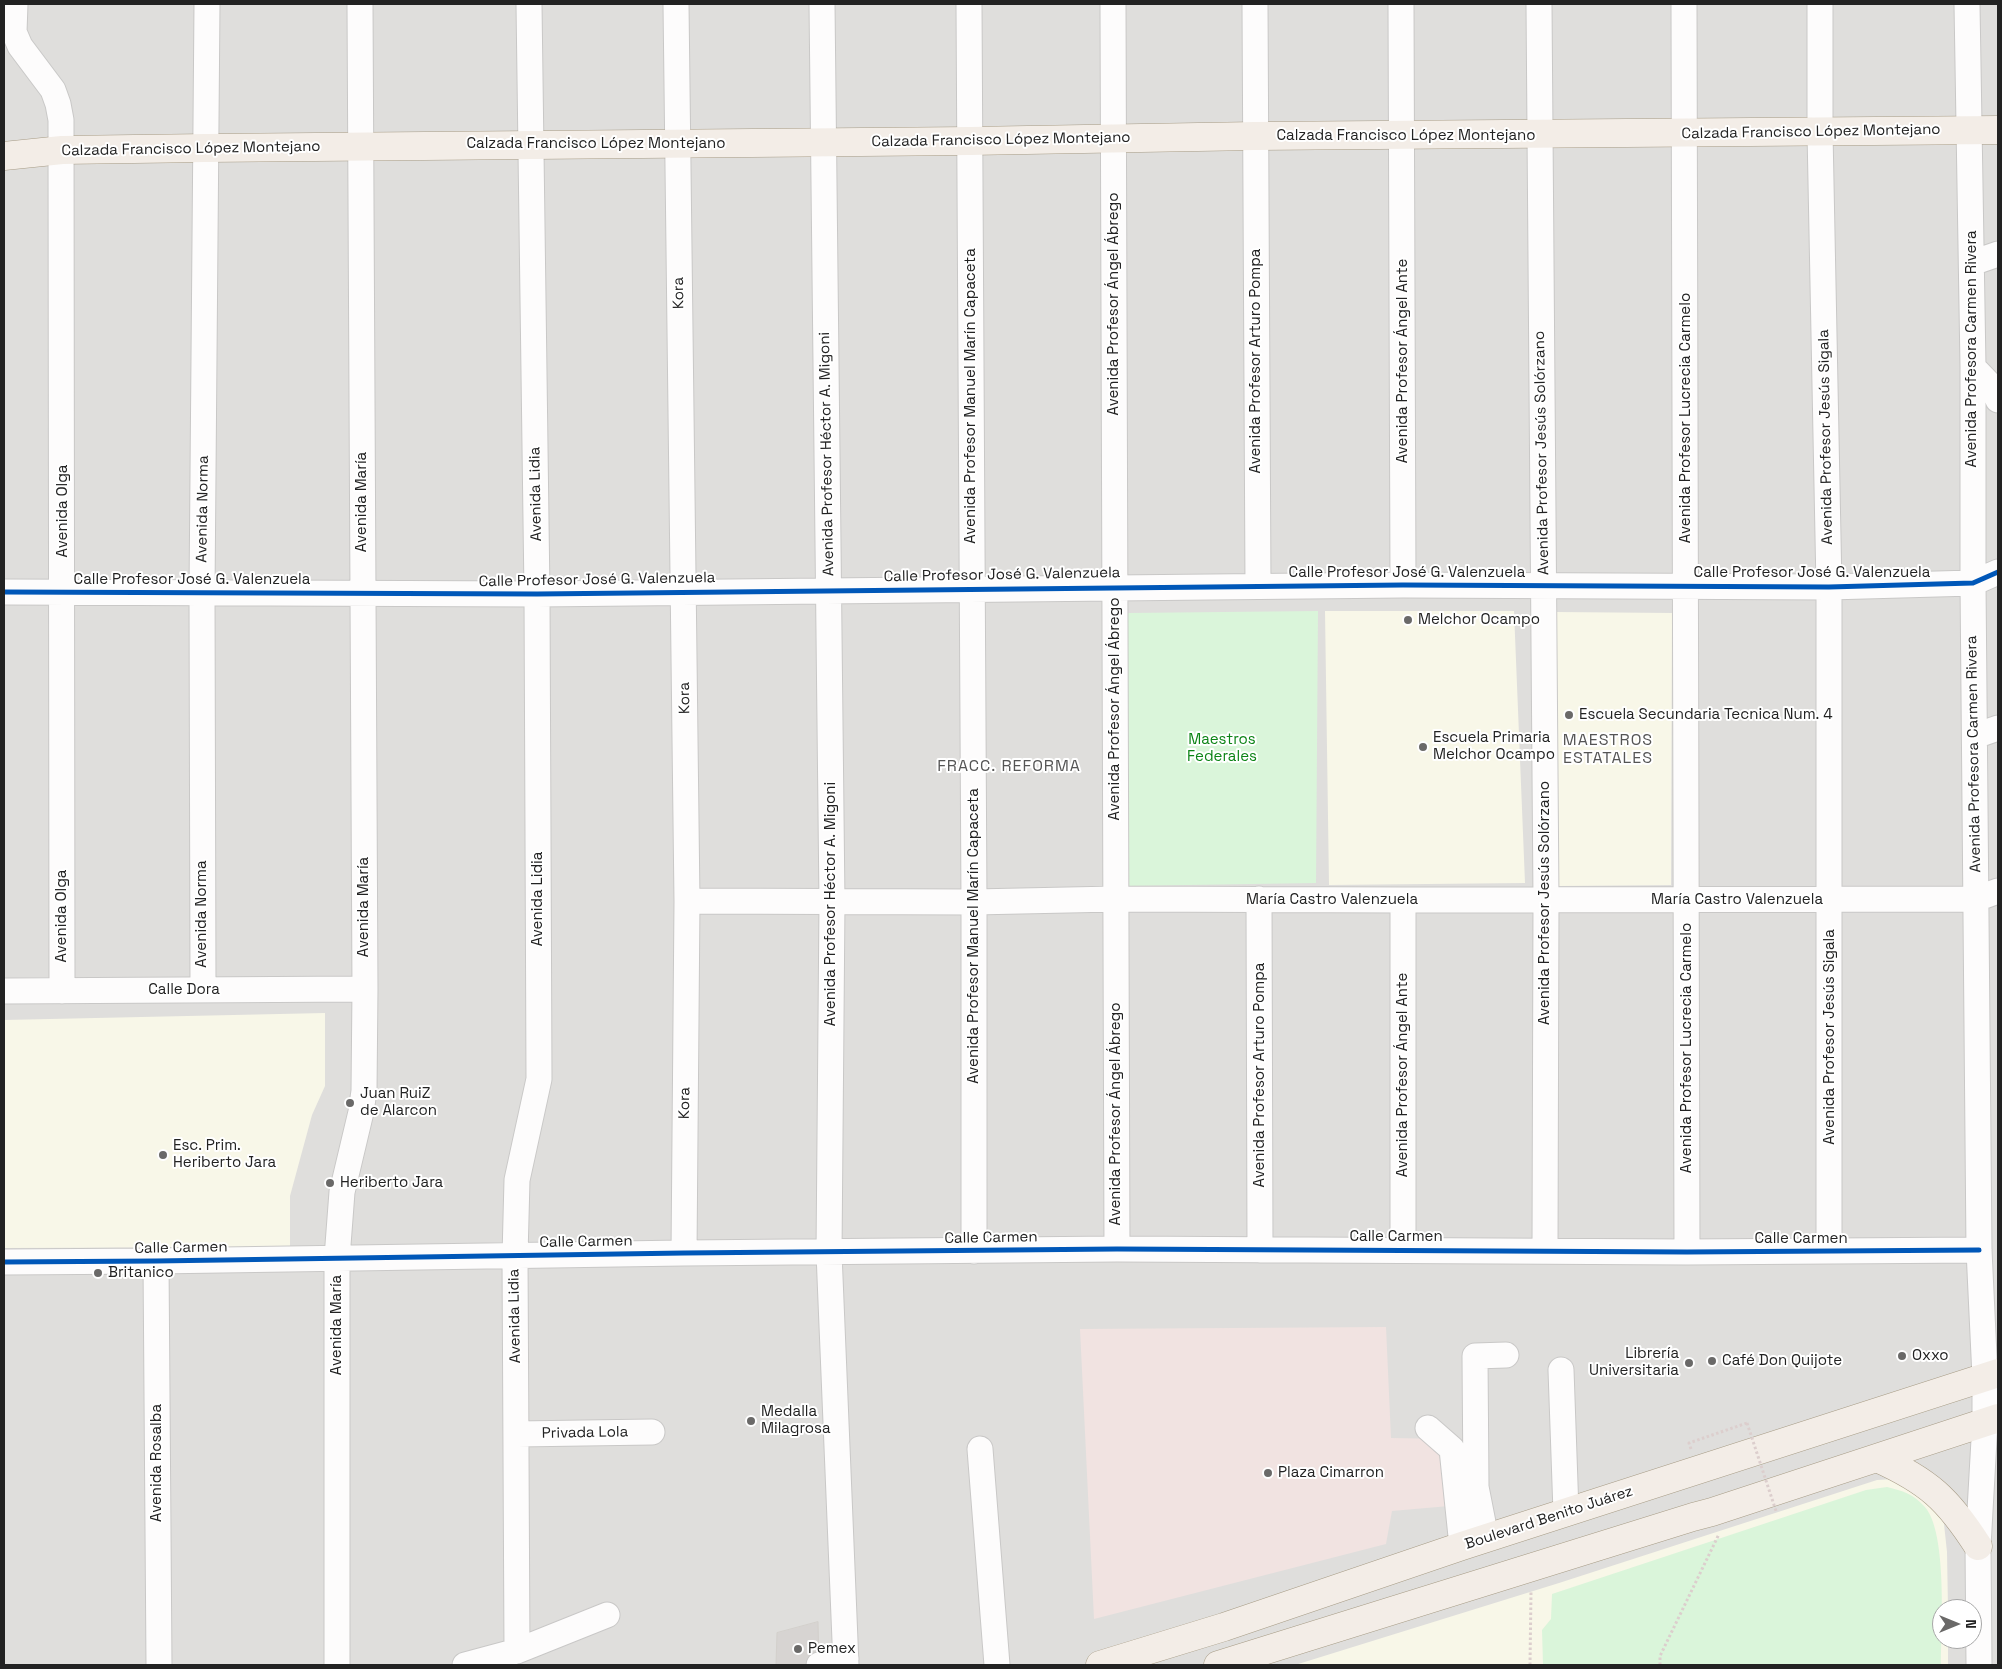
<!DOCTYPE html>
<meta charset="utf-8">
<style>
body{margin:0}
#map{position:relative;width:2002px;height:1669px;overflow:hidden;background:#f0eeeb;font-family:"Space Grotesk",sans-serif}
canvas{display:block}
.frame{position:absolute;inset:0;border:5px solid #222;pointer-events:none}
.north{position:absolute;left:1932px;top:1599px;width:50px;height:50px;box-sizing:border-box;background:#fff;border:1px solid #a7a7a7;border-radius:50%;rotate:90deg;font-size:14px;font-weight:700;line-height:20px;text-align:center;color:#222}
.north::after{content:'';display:block;margin:auto;width:18px;height:22px;background:#6a6968;clip-path:polygon(50% 0,100% 100%,50% 72%,0 100%)}
</style>
<div id="map">
<canvas width="2002" height="1669"></canvas>
<div class="frame"></div>
<div class="north">N</div>
</div>
<script>
const context = document.querySelector('canvas').getContext('2d');
context.lineJoin = 'round';
function paint(path, color) {
  context.fillStyle = color;
  context.fill(path, 'evenodd');
}
function trace(path, color, width, dash) {
  context.strokeStyle = color;
  context.lineWidth = width;
  context.lineCap = dash ? 'butt' : 'round';
  context.setLineDash(dash || []);
  context.stroke(path);
}
function write(font, color, halo, rows, align = 'center') {
  context.font = font + ' "Space Grotesk",sans-serif';
  context.lineWidth = 4;
  context.setLineDash([]);
  context.textBaseline = 'middle';
  context.strokeStyle = halo;
  context.fillStyle = color;
  for (const [text, x, y, turn = 0] of rows) {
    context.save();
    context.translate(x, y);
    context.rotate((+turn || 0) * Math.PI / 180);
    context.textAlign = isNaN(turn) ? turn : align;
    if (halo) context.strokeText(text, 0, 0);
    context.fillText(text, 0, 0);
    context.restore();
  }
}
paint(new Path2D(`
 M4,4h1994v1661h-1994zM1942,1609h30v30h-30z`), '#dfdedc');
paint(new Path2D(`
 M1386,1327l5,111 57,1 1,67 -57,5 -6,33 -292,75 -14,-290z`), '#f1e3e1');
paint(new Path2D(`
 M1325,611h189l11,272 -196,2z
 M1556,612l116,1 -1,272 -112,1z
 M325,1013v73l-13,29 -22,81v51l-286,1v-228z
 M1894,1479l38,23 12,22 3,28 1,57h-6v30h6v26h-653l264,-82 318,-103z`), '#f8f7e8');
paint(new Path2D(`
 M1318,611l-2,272 -192,3 4,-273z
 M1887,1487c16,4 26,7 37,19 24,25 17,124 17,159h-398l-1,-35 9,-11 1,-25 314,-104z`), '#daf5da');
const building = new Path2D(`
 M818,1622l1,43h-43l1,-32z`);
paint(building, '#d7d4d2');
trace(building, '#d3d0cc', 1);
const minor = new Path2D(`
 M15,4l-1,28 6,14 33,44 5,14 3,16 1,871
 M676,4l11,897 -3,352
 M822,4l10,898 -3,351 17,412
 M969,4l5,898v349
 M1113,4l4,1245
 M1255,4l3,582
 M1401,4l2,581
 M1539,4l7,895 -1,352
 M1684,4l3,1248
 M1820,4v128l9,455v664
 M1967,4l6,363v216l6,667 6,127v45l-7,124 1,119
 M1972,263l26,-9
 M1973,367l20,21 5,12
 M4,592l533,2 866,-9 426,2 144,-4 25,-11
 M1975,736l23,-8
 M1259,899l1,351
 M687,901l287,1 141,-3 288,1 573,-1 22,-8
 M203,990l-1,-398 5,-588
 M4,991l361,-2
 M1403,1249v-349
 M156,1261l3,404
 M4,1262l152,-1 528,-8 433,-4 570,3 292,-2
 M1561,1370l5,142
 M1428,1428l24,21 10,97
 M517,1434l135,-2
 M980,1449l17,216
 M1486,1538l-10,-51 -1,-131 31,-1
 M517,1651l-2,-395 2,-76 22,-101 -2,-485 -8,-590
 M337,1665v-407l5,-66 19,-80 3,-21 1,-102 -5,-985
 M465,1665l52,-14 90,-36
 M819,1665l27,-6`);
const major = new Path2D(`
 M4,156l58,-6 144,-2 764,-7 285,-5 743,-6
 M1877,1458c51,23 71,41 101,88
 M1100,1665l124,-38 238,-81 536,-173
 M1218,1665l475,-148 19,-5 286,-94`);
trace(minor, '#c9c8c7', 27);
trace(major, '#a79c86', 29);
trace(new Path2D(`
 M1691,1449l-2,-6 58,-20
 M1530,1665l1,-74
 M1660,1665v-9l59,-122`), '#dccecd', 3, [2.5, 2.5]);
trace(minor, '#fdfcfc', 25);
trace(major, '#f3ede7', 28);
trace(new Path2D(`
 M1747,1423l29,88`), '#dccecd', 3, [2.5, 2.5]);
trace(new Path2D(`
 M4,592l533,2 866,-9 426,2 144,-4 25,-11
 M4,1262l152,-1 528,-8 433,-4 570,3 292,-2`), '#0057b8', 5);
for (const [x, y, r, color] of [
 [1408,620,5,"#6a6968"],
 [1569,715,5,"#6a6968"],
 [1423,747,5,"#6a6968"],
 [350,1103,5,"#6a6968"],
 [163,1155,5,"#6a6968"],
 [330,1183,5,"#6a6968"],
 [98,1273,5,"#6a6968"],
 [1902,1356,5,"#6a6968"],
 [1712,1361,5,"#6a6968"],
 [1689,1363,5,"#6a6968"],
 [751,1421,5,"#6a6968"],
 [1268,1473,5,"#6a6968"],
 [798,1649,5,"#6a6968"]
]) {
  const dot = new Path2D();
  dot.arc(x, y, r, 0, 2 * Math.PI);
  context.fillStyle = color;
  context.fill(dot);
  trace(dot, '#fff', 2);
}
write('15px', '#222', '#fff', [
 ["Calzada Francisco López Montejano",1811,132,-1],
 ["Calzada Francisco López Montejano",1406,136],
 ["Calzada Francisco López Montejano",1001,140,-1],
 ["Calzada Francisco López Montejano",596,144],
 ["Calzada Francisco López Montejano",191,149,-1],
 ["Kora",679,293,-91],
 ["Avenida Profesor Ángel Ábrego",1114,304,-90],
 ["Avenida Profesora Carmen Rivera",1972,349,-90],
 ["Avenida Profesor Arturo Pompa",1256,361,-90],
 ["Avenida Profesor Ángel Ante",1403,361,-90],
 ["Avenida Profesor Manuel Marín Capaceta",971,396,-90],
 ["Avenida Profesor Lucrecia Carmelo",1686,418,-90],
 ["Avenida Profesor Jesús Sigala",1826,437,-91],
 ["Avenida Profesor Jesús Solórzano",1542,453,-91],
 ["Avenida Profesor Héctor A. Migoni",827,454,-91],
 ["Avenida Lidia",536,494,-91],
 ["Avenida María",362,502,-90],
 ["Avenida Norma",203,509,-89],
 ["Avenida Olga",63,511,-90],
 ["Calle Profesor José G. Valenzuela",1407,573],
 ["Calle Profesor José G. Valenzuela",1812,573],
 ["Calle Profesor José G. Valenzuela",1002,575,-1],
 ["Calle Profesor José G. Valenzuela",192,580],
 ["Calle Profesor José G. Valenzuela",597,580,-1],
 ["Kora",685,698,-91],
 ["Avenida Profesor Ángel Ábrego",1115,709,-90],
 ["Avenida Profesora Carmen Rivera",1974,754,-91],
 ["Avenida Lidia",538,899,-90],
 ["María Castro Valenzuela",1332,900],
 ["María Castro Valenzuela",1737,900],
 ["Avenida Profesor Jesús Solórzano",1545,903,-90],
 ["Avenida Profesor Héctor A. Migoni",831,904,-90],
 ["Avenida María",364,907,-90],
 ["Avenida Norma",202,914,-90],
 ["Avenida Olga",62,916,-90],
 ["Avenida Profesor Manuel Marín Capaceta",974,936,-90],
 ["Calle Dora",184,990],
 ["Avenida Profesor Jesús Sigala",1830,1037,-90],
 ["Avenida Profesor Lucrecia Carmelo",1687,1048,-90],
 ["Avenida Profesor Arturo Pompa",1260,1075,-90],
 ["Avenida Profesor Ángel Ante",1403,1075,-90],
 ["Kora",685,1103,-89],
 ["Avenida Profesor Ángel Ábrego",1116,1114,-90],
 ["Calle Carmen",1396,1237],
 ["Calle Carmen",991,1238,-1],
 ["Calle Carmen",1801,1239],
 ["Calle Carmen",586,1242,-1],
 ["Calle Carmen",181,1248,-1],
 ["Avenida Lidia",515,1316,-91],
 ["Avenida María",337,1325,-90],
 ["Privada Lola",585,1433,-1],
 ["Avenida Rosalba",157,1463,-90],
 ["Boulevard Benito Juárez",1549,1518,-18]
]);
write('15px', '#222', '#fff', [
 ["Melchor Ocampo",1418,620],
 ["Escuela Secundaria Tecnica Num. 4",1579,715],
 ["Escuela Primaria",1433,738],
 ["Melchor Ocampo",1433,755],
 ["Juan RuiZ",360,1094],
 ["de Alarcon",360,1111],
 ["Esc. Prim.",173,1146],
 ["Heriberto Jara",173,1163],
 ["Heriberto Jara",340,1183],
 ["Britanico",108,1273],
 ["Librería",1679,1354,"right"],
 ["Universitaria",1679,1371,"right"],
 ["Oxxo",1912,1356],
 ["Café Don Quijote",1722,1361],
 ["Medalla",761,1412],
 ["Milagrosa",761,1429],
 ["Plaza Cimarron",1278,1473],
 ["Pemex",808,1649]
], 'left');
write('15px', '#0c8416', '#fff', [
 ["Maestros",1222,740],
 ["Federales",1222,757]
]);
context.letterSpacing = '1px';
write('16px', '#555', '#fff', [
 ["MAESTROS",1608,741],
 ["ESTATALES",1608,759],
 ["FRACC. REFORMA",1009,767]
]);
context.letterSpacing = '0px';
</script>
